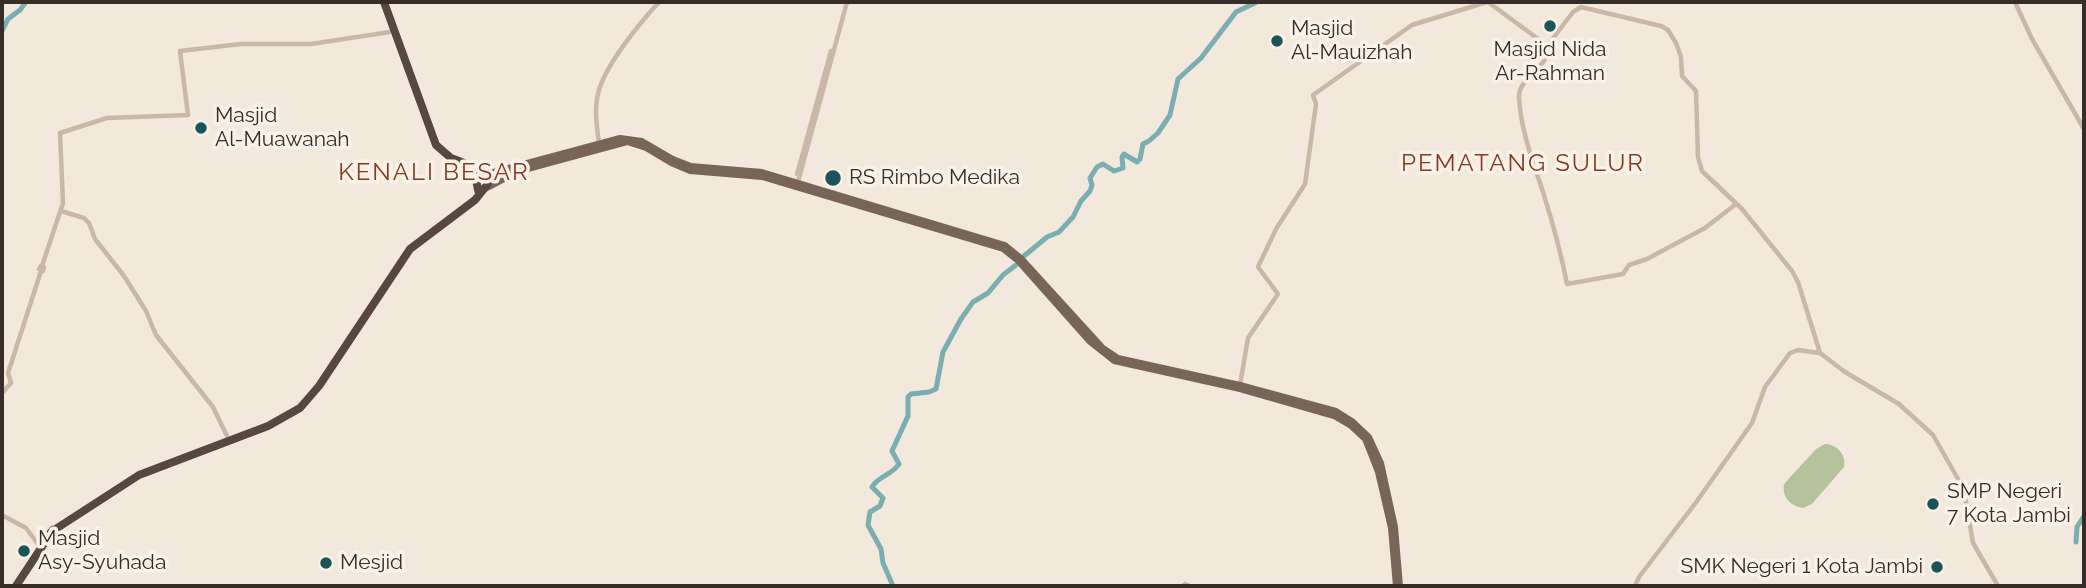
<!DOCTYPE html>
<style>
body{margin:0}
#map{position:relative;width:2086px;height:588px;overflow:hidden;background:#f2e8db;font-family:Raleway,sans-serif}
canvas{display:block}
.frame{position:absolute;inset:0;border:4px solid #372d28;pointer-events:none}
</style>
<div id="map">
<canvas width="2086" height="588"></canvas>
<div class="frame"></div>
</div>
<script>
const context = document.querySelector('canvas').getContext('2d');
context.lineJoin = 'round';
function paint(path, color) {
  context.fillStyle = color;
  context.fill(path, 'evenodd');
}
function trace(path, color, width, dash) {
  context.strokeStyle = color;
  context.lineWidth = width;
  context.lineCap = dash ? 'butt' : 'round';
  context.setLineDash(dash || []);
  context.stroke(path);
}
function write(font, color, halo, rows, align = 'center') {
  context.font = font + ' Raleway,sans-serif';
  context.lineWidth = 7;
  context.setLineDash([]);
  context.textBaseline = 'middle';
  context.strokeStyle = halo;
  context.fillStyle = color;
  for (const [text, x, y, turn = 0] of rows) {
    context.save();
    context.translate(x, y);
    context.rotate((+turn || 0) * Math.PI / 180);
    context.textAlign = isNaN(turn) ? turn : align;
    if (halo) context.strokeText(text, 0, 0);
    context.fillText(text, 0, 0);
    context.restore();
  }
}
paint(new Path2D(`
 M1825,444c13,1 21,11 19,23l-32,37 -9,4c-13,-2 -21,-11 -19,-24l32,-35z`), '#b5c29b');
trace(new Path2D(`
 M2,31l6,-12 12,-9 6,-8
 M1024,256l23,-19 12,-5 14,-15 8,-16 9,-10 2,-6 -2,-7 7,-11 6,-3 11,7 9,-3 -1,-11 2,-3 13,8 3,-3 3,-15 6,-3 9,-8 12,-18 8,-36 23,-21 35,-46 21,-10
 M2076,542l1,-15 7,-11
 M893,586l-10,-23 -2,-14 -13,-24 2,-13 10,-6 3,-8 -11,-11c6,-11 20,-12 27,-23l-7,-13 16,-35v-19l3,-3 18,-2 7,-3 7,-37 18,-33 12,-17 15,-9 15,-18 13,-10`), '#7aaeb0', 5);
trace(new Path2D(`
 M1488,2l61,45c-1,21 -30,31 -30,49 1,33 15,68 25,99 9,29 17,58 23,89l56,-10 6,-9 18,-6 58,-31 31,-24
 M2015,2l17,37 52,90
 M1548,45l25,-33 8,-5 80,19 7,4 8,13 5,14 1,19 14,15 2,66 4,14 40,38 50,62 6,11 22,71 25,19 54,32 34,31 25,44 8,23 7,41 25,43
 M599,143c-2,-15 -5,-34 -1,-49 6,-28 42,-71 61,-92
 M797,174l34,-123
 M798,182l49,-180
 M61,211l23,7 5,5 6,16 29,37 22,35 10,24 57,72 14,29
 M41,266l3,1 -1,4 -4,-2z
 M42,266l21,-63 -3,-70 47,-15 81,-3 -8,-64 61,-7h70l79,-12
 M1240,385l8,-47 30,-44 -20,-27 18,-38 29,-45 11,-80 -3,-9 99,-70 75,-23
 M2,393l9,-10 -3,-10 33,-102
 M2,515l24,13 14,19
 M1182,586l3,-2 5,2
 M1635,586l4,-9 58,-76 55,-78 13,-36 25,-34 8,-3 22,3`), '#cbb7a7', 4.5);
trace(new Path2D(`
 M490,173l130,-35 22,3 31,18 18,7 71,6 243,73 16,13 82,90 15,10 122,27 96,26 16,10 17,16 12,26 14,64 5,59
 M502,176l125,-34 19,6 25,15 19,8 72,6 241,72 15,12 72,81 24,19 126,28 94,27 17,10 14,13 13,33 13,56 5,58
 M485,189l21,-11`), '#796458', 6);
trace(new Path2D(`
 M475,173l3,17
 M51,532l88,-57 129,-49 32,-18 19,-22 91,-137 65,-49 12,-15 3,-12 -39,-15 -15,-13 -52,-143
 M16,586l37,-56`), '#58473f', 8);
for (const [x, y, r, color] of [
 [1550,26,7,"#1c5559"],
 [1277,41,7,"#1c5559"],
 [201,128,7,"#1c5559"],
 [833,178,9,"#1c5559"],
 [1933,504,7,"#1c5559"],
 [24,551,7,"#1c5559"],
 [326,563,7,"#1c5559"],
 [1937,567,7,"#1c5559"]
]) {
  const dot = new Path2D();
  dot.arc(x, y, r, 0, 2 * Math.PI);
  context.fillStyle = color;
  context.fill(dot);
  trace(dot, '#faf2e8', 2.5);
}
write('21px', '#372d28', '#faf2e8', [
 ["Masjid",1291,29],
 ["Al-Mauizhah",1291,53],
 ["Masjid Nida",1550,50,"center"],
 ["Ar-Rahman",1550,74,"center"],
 ["Masjid",215,116],
 ["Al-Muawanah",215,140],
 ["RS Rimbo Medika",849,178],
 ["SMP Negeri",1947,492],
 ["7 Kota Jambi",1947,516],
 ["Masjid",38,539],
 ["Asy-Syuhada",38,563],
 ["Mesjid",340,563],
 ["SMK Negeri 1 Kota Jambi",1923,567,"right"]
], 'left');
context.letterSpacing = '2px';
write('24px', '#87381f', '#faf2e8', [
 ["PEMATANG SULUR",1523,164],
 ["KENALI BESAR",434,173]
]);
context.letterSpacing = '0px';
</script>
